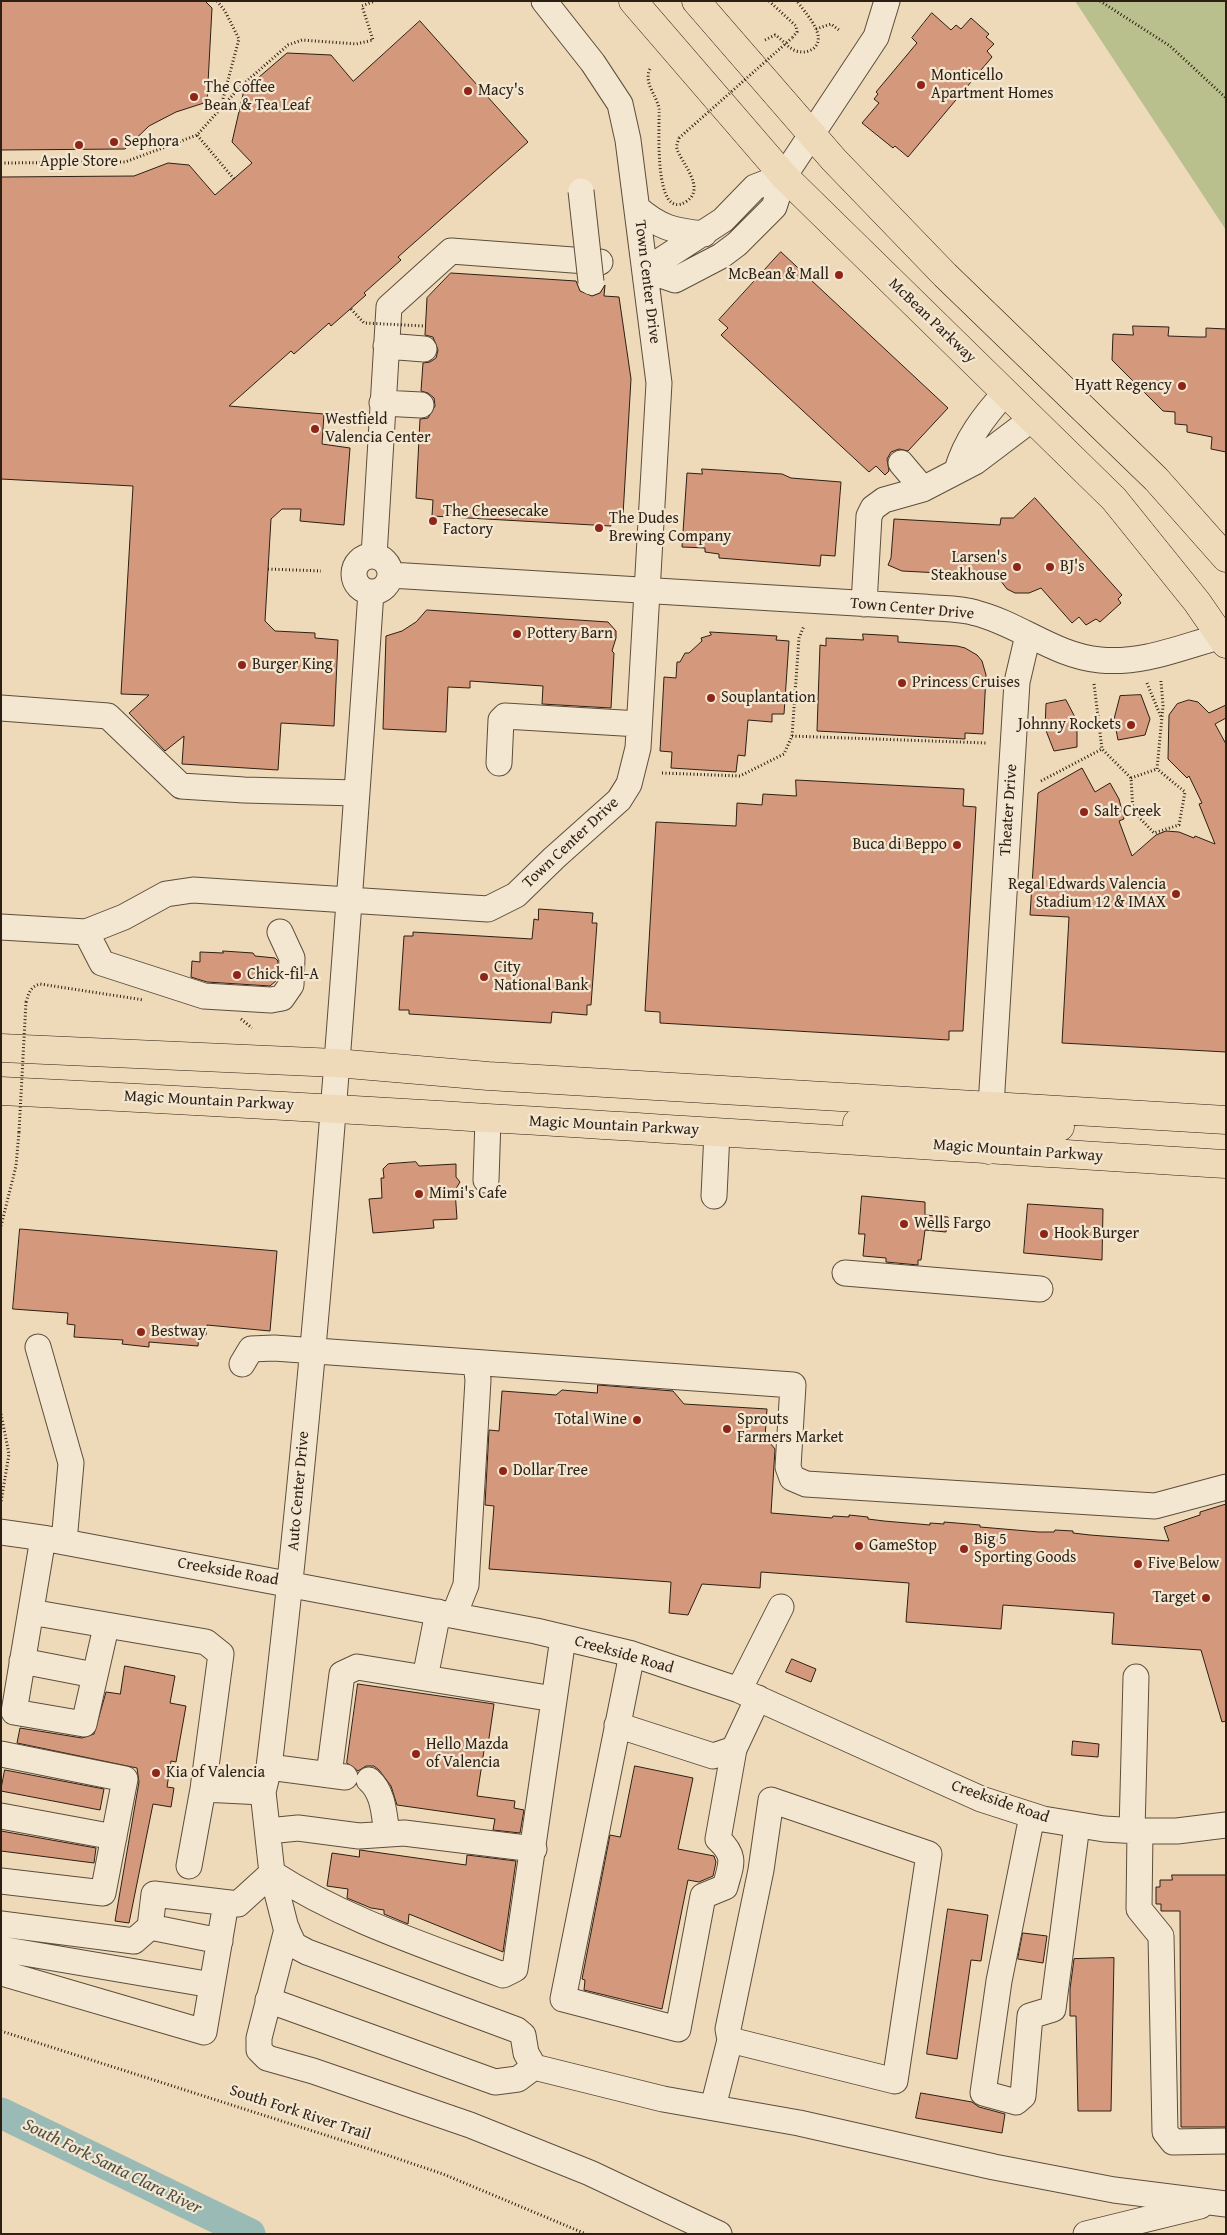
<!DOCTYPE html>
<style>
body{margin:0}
#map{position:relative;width:1227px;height:2235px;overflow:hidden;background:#eedab9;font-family:"Gentium Book Plus",serif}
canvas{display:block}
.frame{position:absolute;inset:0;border:2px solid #2d1f12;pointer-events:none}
</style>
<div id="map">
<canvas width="1227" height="2235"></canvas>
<div class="frame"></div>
</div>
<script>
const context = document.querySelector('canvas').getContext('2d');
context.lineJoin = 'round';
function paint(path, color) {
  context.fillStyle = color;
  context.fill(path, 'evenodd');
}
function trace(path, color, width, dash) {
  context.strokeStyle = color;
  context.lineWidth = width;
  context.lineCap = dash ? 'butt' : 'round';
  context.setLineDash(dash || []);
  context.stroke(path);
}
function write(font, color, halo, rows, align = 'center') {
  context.font = font + ' "Gentium Book Plus",serif';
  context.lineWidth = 4.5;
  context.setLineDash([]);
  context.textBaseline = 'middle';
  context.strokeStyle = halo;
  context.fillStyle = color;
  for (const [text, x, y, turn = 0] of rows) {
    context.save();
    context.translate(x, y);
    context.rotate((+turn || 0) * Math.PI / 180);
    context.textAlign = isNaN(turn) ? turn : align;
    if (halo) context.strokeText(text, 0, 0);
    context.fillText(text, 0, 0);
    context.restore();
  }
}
paint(new Path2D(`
 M1075,1h151v229z`), '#babf8e');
trace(new Path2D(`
 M1,2113l249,121`), '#9abab5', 31);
const building = new Path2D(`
 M1,1h204l7,7 -5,94 -31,10 -27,14 -24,23 -124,1z
 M932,13l19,17 5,-5 5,4 10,-11 18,16 -3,3 8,7 -7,7 5,6 -84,100 -13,-11 -2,2 -31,-25 17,-20 -5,-4 4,-5 -2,-2 41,-49 -5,-5z
 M420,21l108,121 -130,115 3,3 -37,33 2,2 -35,31 -2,-3 -35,31 -3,-3 -62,55 95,8 -2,30 28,4 -6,77 -44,-4 1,-12h-19l-11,10 -6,102 10,10 40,2v5l23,2 -4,86 -53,-3 -3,47 -96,-6 2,-28 -19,15 -36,-38 20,-18 -28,-1 12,-208 -132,-7v-302l133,-1 34,-13 21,2 26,30 37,-32 -20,-21 12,-52 43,-37 44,2 22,26z
 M781,252l167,156 -40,43 -9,-2 -8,3 -4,7 2,12 -4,4 -9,-9 -7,6 -148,-137 7,-7 -9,-8z
 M451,273l125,8 4,10 12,5 8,-3 5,-8 -1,11 15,1 12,82 -8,136 -11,-1 -1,12 -179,-10 1,-16 -17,-2 4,-79 8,-1 7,-12 -1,-8 -6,-5 -7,-2 2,-28 7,-1 6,-4 2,-8 -5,-13 -8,-2 2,-37z
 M1133,326l36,1 -1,9 29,1h9v-9l20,1v123l-15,-3 1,-12 -25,-5v-7l-12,-1v-12l-12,-1 -51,-51 1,-26 20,1z
 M702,469l80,5 9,4 50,4 -6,74 -14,-1 -1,11 -101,-8v-4l-14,-2v-4l-23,-1 5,-74 15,1z
 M1035,498l87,97 -4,4 3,4 -21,19 -4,-3 -10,6 -7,-8 -7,6 -31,-35 -12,5h-14l-8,-4 -10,-13 -95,-5 -14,-6 3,-7 3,-39 106,6 1,-7h12z
 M427,610l181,12 8,9v7l-4,13 2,2 -3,55 -69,-4 1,-18 -73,-5v7l-22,-1 -2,45 -63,-3 3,-93 16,-5 14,-9z
 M710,632l67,4 -1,4 13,1 -5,73h-12v8l-24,-2 -3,36 -7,-1 -2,17 -65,-4 1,-16 -12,-1 4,-74 12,1 1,-16h3l5,-9h4l13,-12 -1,-3 10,-3z
 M863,634l35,2v6l59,4 8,2 12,7 5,6 4,14 -3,59 -18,-1v6l-148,-8 3,-86 6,1v-8l37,2z
 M1141,695l9,24 -5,16 -27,5 -4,-21 6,-23z
 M1066,700l11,21v26l-23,4 -9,-23 1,-24z
 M1189,700l9,2 11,11 17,-8v13l-11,6 11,20v308l-164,-9 7,-126 -39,-2 8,-122 44,-25 13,24 15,-9 9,16 5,20 -5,2 13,35 24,-21 10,-4 13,1 15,6 1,-2 20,8 -16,-40 3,-1 -13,-27 -2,2 -19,-19 1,-44 8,-11z
 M796,780l168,9 -1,17 13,1 -13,224h-14v9l-289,-17v-11l-15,-1 11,-189 80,4 1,-23 25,2 1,-11 33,2z
 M539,909l54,4 -1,10h5l-6,82h-4v10l-35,-3 -1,11 -142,-9v-4h-10l5,-74h9v-4l119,7 2,-20 4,1z
 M223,951l30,2 2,3 20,2 3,3 -1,19 -7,6 -63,-4 -16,-5 1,-16 8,1v-10l23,1z
 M416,1162l3,4 37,-2v13l4,5 -5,8 2,29 -24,1 1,8 -61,5 -4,-34 13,-1 -1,-20h3l-1,-9 5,-5z
 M862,1196l63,6v13l23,2 -2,15 -21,-2 -4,30h-3v5l-32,-3v-4l-23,-2 2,-22h-6z
 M1028,1204l75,5 -1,51 -78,-7z
 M20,1229l257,22 -7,80 -63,-6 -1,10 -7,-1 -1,12 -49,-4v5l-27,-3 1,-4 -49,-3 1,-12 -8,-1 1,-11 -55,-4z
 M598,1385l75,6 11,13 83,5 -2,28 10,12 -4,64 61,5 1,-2 16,1v-2l19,2v2l16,2 46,4v-2l14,1v-2l36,3v2l12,1 47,4h15l1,-2 18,1v2l17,2 79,6 -5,-14 36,-12v-3l26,-8v217l-4,1 -21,-72 -89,-6 2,-31 -111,-8 -2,24 -95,-7 3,-39 -148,-11 -1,16 -58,-4 -14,31 -19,-2 2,-31 -182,-13 5,-63 -9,-1 4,-75 10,1 3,-40 54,4 6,-5 35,3z
 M792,1659l24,10 -5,13 -25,-10z
 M125,1666l50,10 -5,27 16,3 -10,56 -5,-1 -4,26 7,1 -3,19 -18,-3 -24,119 -14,-2 24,-139 -2,-14 -120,-25 3,-15 62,10 12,-4 12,-42 14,2z
 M358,1684l136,20 -6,41 -3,-1 -8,52 38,5 -1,7 10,2 -4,23 -27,-3 2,-11 -98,-14 -6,-19 -12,-16 -5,-4h-8l-8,5 -11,-8z
 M1073,1741l26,3 -1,13 -26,-2z
 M635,1766l58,12 -15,71 36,7 2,6 -3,14 -14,6 -11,-2 -26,129 -78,-19 1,-10 -3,-1 28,-144 10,2z
 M5,1770l99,19 -4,21 -99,-19z
 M1,1831l95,17 -2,15 -93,-12z
 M360,1850l106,15 1,-10 49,6 -13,91 -94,-38 -1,10 -24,-10v-4l-13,-2 -24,-10 1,-9 -21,-3 5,-33 27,4z
 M1172,1875h54v252h-45l-1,-216h-19v-7h-5v-17h4v-7h12z
 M948,1909l40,6 -7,46 -10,-1 -14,99 -30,-5z
 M1023,1933l24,3 -4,27 -25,-4z
 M1114,1958l-3,153h-33l-2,-95h-6v-27l4,-30z
 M921,2093l51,9 7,5 26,7 -3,19 -86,-15z`);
paint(building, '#d4997d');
trace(building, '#2d1f12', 1);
const minor = new Path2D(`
 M637,208c23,20 37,23 67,26
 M646,270l29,10 46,-24 16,-12 37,-37 10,-31 92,-139 11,-36
 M646,270l77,-50 32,-33 29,-11
 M386,346l38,3
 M382,403l39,2
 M901,463l22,26
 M957,470c9,-30 27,-54 48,-77
 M374,556l15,-249 62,-56 149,11
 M354 574a18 18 0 1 1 36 0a18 18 0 1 1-36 0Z
 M390,575l533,32c17,2 37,1 53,6 43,11 79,43 124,47 45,4 83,-14 126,-25
 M371,592c-27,392 -55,785 -102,1175l-6,25 9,81 14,55 8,17 13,7 210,78 6,5 3,18 8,14 129,32 136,24 195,44 120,23 112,14
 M864,604l5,-88 4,-8 11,-8 39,-11 52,-27 57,-43
 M1,708l107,8 73,70 63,4 112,3
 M499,763l2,-43 4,-4 134,8
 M1,927l85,5 38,-15 42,-23 27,-4 295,19 28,-14 38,-37 65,-58 10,-16 9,-36 21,-365 -31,-243 -8,-36 -27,-41 -49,-62
 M86,932l16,31 102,33 67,4 11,-2 9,-13 1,-27 -12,-26
 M991,1106l26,-424 11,-47
 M486,1180l2,-61
 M714,1196l3,-64
 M845,1273l195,16
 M38,1347l33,116 -7,79
 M242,1364l9,-15 23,-1 519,37 -5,82 4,11 14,6 349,22 71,-19
 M1,1532l42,6 493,93 96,23 107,36 242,109 62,20 61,10 36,2h37l49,-6
 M454,1615l12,-30 12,-205 -2,-16
 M30,1616l13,-78
 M106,1627l-22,97 -70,-12 16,-96 12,-2 164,28 15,12 -18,135 60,3
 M632,1654l-69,345 115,30 25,-133 22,-9c6,-23 12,-30 -7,-48l16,-90
 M22,1661l72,14
 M425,1678l13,-66
 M739,1690l42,-83
 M617,1725l96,31 21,-7 24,-51
 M1,1754l124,25 -22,114 -102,-12
 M269,1767l76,10
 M329,1775l13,-101 15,-7 197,32
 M369,1780c15,13 15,35 18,54
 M1,1816l113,21
 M1032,1816l-33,165 -16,112 33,9 7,-6 7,-80 23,-7 24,-184
 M268,1831l30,-3 61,8 45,-3 130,16
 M1132,1831l4,-154
 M1140,1831l-1,78 22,27 4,196 8,10 53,-1
 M189,1866l14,-77
 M272,1873c71,46 152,72 231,102l12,-6 48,-331
 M1,1924l133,17 16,-14 70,14
 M150,1927l4,-33 84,10 34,-31
 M287,1929l-28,109v12l8,8 46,13 157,54 120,48 129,61
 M1,1949l211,36
 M1,1968l1,5 202,59 22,-129
 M268,2000l227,82 23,-3 16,-12
 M713,2107l17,-67 -2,-11 33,-159 10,-70 158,54 -34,227 -165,-41
 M1086,2234l114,-28`);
const major = new Path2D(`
 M633,1l151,175 330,323 83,103 29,42
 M696,1l138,159 111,115 211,204 70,79
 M1,1048l335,15 152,13 738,44
 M1,1091c409,20 817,48 1225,73
 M857,1123c29,1 89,9 114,1 10,-3 14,-11 20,-18
 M988,1150l9,-17 8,-4 55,-2`);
trace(minor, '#5d4e3c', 27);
trace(major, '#2d1f12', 29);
trace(new Path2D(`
 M217,1l8,10 14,28 -19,71
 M769,1l27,25 1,6 -5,6
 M1100,1l70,45 56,52
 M816,29l15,-5 8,6
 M765,40l10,-5c7,4 13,13 21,16 7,2 13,1 18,-3 14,-13 -10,-36 -17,-47
 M650,69c-7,14 7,26 9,40 1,12 -7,116 28,92 19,-13 -6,-39 -10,-52 -1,-4 1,-7 2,-11
 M1,163l124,-1 72,-27
 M234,179l-37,-44 43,-48 48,-42 14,-5 54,4 17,-4 -11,-34 13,-5
 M268,569l53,2
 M1147,683l14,34
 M1094,684l8,65
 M792,736l194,7
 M662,773l78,3 44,-22 8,-18 7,-98 5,-12
 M1131,778l26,-9
 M1041,781l61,-32 29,29 2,33 21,22 25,-8 6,-33 -28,-23 6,-63 -2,-25
 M26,1002c3,-9 4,-15 14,-18l104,16
 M241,1019l11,9
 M1,1226l15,-60 3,-34
 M1,1414l8,40 -8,48
 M1,2031l371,119 71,24 143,60`), '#2d1f12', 3, [1, 2.5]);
trace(minor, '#f4e7d2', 25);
trace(major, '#eedab9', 28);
const minorBridge = new Path2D(`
 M581,191l10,91`);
trace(minorBridge, '#5d4e3c', 27, []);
trace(new Path2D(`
 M679,138l113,-100
 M351,309l13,14 61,3
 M19,1132l7,-130`), '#2d1f12', 3, [1, 2.5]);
trace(minorBridge, '#f4e7d2', 25);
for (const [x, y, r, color] of [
 [921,85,5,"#8f2418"],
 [468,91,5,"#8f2418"],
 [194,97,5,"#8f2418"],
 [114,142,5,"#8f2418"],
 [79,145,5,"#8f2418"],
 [839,275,5,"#8f2418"],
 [1182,386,5,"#8f2418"],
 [315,429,5,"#8f2418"],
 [433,521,5,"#8f2418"],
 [599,528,5,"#8f2418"],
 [1017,567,5,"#8f2418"],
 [1050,567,5,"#8f2418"],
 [517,634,5,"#8f2418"],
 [242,665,5,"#8f2418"],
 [902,683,5,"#8f2418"],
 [711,698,5,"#8f2418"],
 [1131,725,5,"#8f2418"],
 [1084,812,5,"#8f2418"],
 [957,845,5,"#8f2418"],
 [1176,894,5,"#8f2418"],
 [237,975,5,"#8f2418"],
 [484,977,5,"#8f2418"],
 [419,1194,5,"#8f2418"],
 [904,1224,5,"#8f2418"],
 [1044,1234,5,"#8f2418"],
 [141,1332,5,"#8f2418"],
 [637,1420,5,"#8f2418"],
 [727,1429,5,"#8f2418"],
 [503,1471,5,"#8f2418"],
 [859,1546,5,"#8f2418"],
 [964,1549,5,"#8f2418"],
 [1138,1564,5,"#8f2418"],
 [1206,1598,5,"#8f2418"],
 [416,1754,5,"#8f2418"],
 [156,1773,5,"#8f2418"]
]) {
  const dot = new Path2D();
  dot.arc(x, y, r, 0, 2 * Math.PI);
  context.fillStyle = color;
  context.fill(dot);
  trace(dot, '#f4e7d2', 2);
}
write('16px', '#2d1f12', '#f4e7d2', [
 ["Monticello",931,76],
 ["Apartment Homes",931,94],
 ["The Coffee",204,88],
 ["Bean & Tea Leaf",204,106],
 ["Macy's",478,91],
 ["Sephora",124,142],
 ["Apple Store",79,162,"center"],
 ["McBean & Mall",829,275,"right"],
 ["Hyatt Regency",1172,386,"right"],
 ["Westfield",325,420],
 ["Valencia Center",325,438],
 ["The Cheesecake",443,512],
 ["Factory",443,530],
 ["The Dudes",609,519],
 ["Brewing Company",609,537],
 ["Larsen's",1007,558,"right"],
 ["Steakhouse",1007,576,"right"],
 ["BJ's",1060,567],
 ["Pottery Barn",527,634],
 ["Burger King",252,665],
 ["Princess Cruises",912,683],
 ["Souplantation",721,698],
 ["Johnny Rockets",1121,725,"right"],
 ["Salt Creek",1094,812],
 ["Buca di Beppo",947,845,"right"],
 ["Regal Edwards Valencia",1166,885,"right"],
 ["Stadium 12 & IMAX",1166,903,"right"],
 ["City",494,968],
 ["National Bank",494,986],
 ["Chick-fil-A",247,975],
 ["Mimi's Cafe",429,1194],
 ["Wells Fargo",914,1224],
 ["Hook Burger",1054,1234],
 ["Bestway",151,1332],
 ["Total Wine",627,1420,"right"],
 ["Sprouts",737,1420],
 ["Farmers Market",737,1438],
 ["Dollar Tree",513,1471],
 ["Big 5",974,1540],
 ["Sporting Goods",974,1558],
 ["GameStop",869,1546],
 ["Five Below",1148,1564],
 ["Target",1196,1598,"right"],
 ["Hello Mazda",426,1745],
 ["of Valencia",426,1763],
 ["Kia of Valencia",166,1773]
], 'left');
write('16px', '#2d1f12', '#f4e7d2', [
 ["Town Center Drive",647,282,83],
 ["McBean Parkway",932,321,44],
 ["Town Center Drive",912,609,5],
 ["Theater Drive",1009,810,-86],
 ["Town Center Drive",571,843,-43],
 ["Magic Mountain Parkway",209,1101,3],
 ["Magic Mountain Parkway",614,1126,3],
 ["Magic Mountain Parkway",1018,1151,4],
 ["Auto Center Drive",299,1491,-85],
 ["Creekside Road",228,1572,10],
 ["Creekside Road",624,1655,16],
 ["Creekside Road",1000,1802,19],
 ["South Fork River Trail",300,2113,18]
]);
write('italic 18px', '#4e4e43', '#f4e7d2', [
 ["South Fork Santa Clara River",112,2167,26]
]);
</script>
